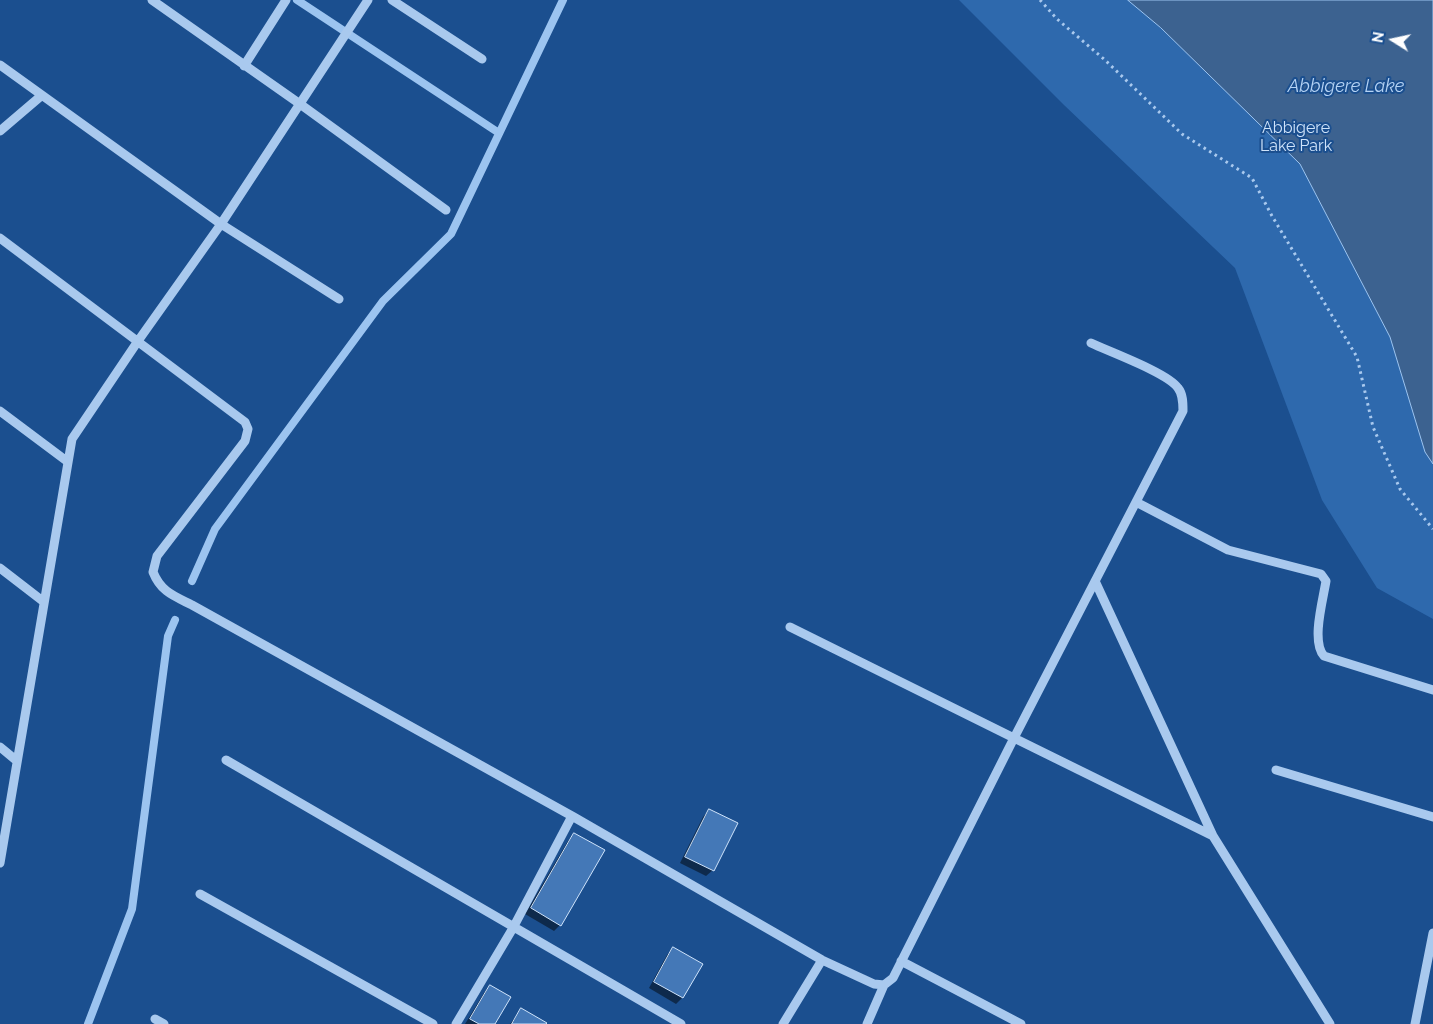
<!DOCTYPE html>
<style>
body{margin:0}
#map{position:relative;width:1433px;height:1024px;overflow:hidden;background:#1b4f8f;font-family:Raleway,sans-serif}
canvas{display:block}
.north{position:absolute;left:1368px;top:15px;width:50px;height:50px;-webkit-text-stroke:4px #1b4f8f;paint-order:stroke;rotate:280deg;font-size:14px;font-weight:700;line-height:20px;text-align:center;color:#fff}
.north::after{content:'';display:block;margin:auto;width:18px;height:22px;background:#fff;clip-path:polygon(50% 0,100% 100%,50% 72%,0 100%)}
</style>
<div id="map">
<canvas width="1433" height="1024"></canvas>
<div class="north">N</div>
</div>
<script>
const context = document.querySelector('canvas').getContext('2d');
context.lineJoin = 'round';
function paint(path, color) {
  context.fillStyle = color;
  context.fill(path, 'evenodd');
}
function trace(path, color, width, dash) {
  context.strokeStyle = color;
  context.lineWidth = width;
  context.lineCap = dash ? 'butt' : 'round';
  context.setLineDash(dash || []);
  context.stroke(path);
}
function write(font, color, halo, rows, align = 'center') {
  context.font = font + ' Raleway,sans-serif';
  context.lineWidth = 4;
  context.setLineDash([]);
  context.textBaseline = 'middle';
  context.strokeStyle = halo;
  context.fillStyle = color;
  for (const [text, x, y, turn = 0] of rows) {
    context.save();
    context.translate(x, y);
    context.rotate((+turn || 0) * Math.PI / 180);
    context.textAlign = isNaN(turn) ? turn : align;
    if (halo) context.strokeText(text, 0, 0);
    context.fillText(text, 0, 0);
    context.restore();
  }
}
paint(new Path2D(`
 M959,0h474v619l-56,-31 -55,-88 -87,-232 -171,-163z`), '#2e69ad');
const water = new Path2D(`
 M1128,0h305v464l-8,-12 -35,-115 -90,-173 -139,-136z`);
paint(water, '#3c6290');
trace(water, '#9cc4f0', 1);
paint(new Path2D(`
 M709,810l4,60 -7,6 -26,-13 23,-46z
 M575,834l-15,91 -6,6 -29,-17 43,-73z
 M673,949l9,49 -6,6 -27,-16 18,-33z
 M490,986l3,38h-28l19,-31z
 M522,1009l22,15h-34z`), '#0007');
trace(new Path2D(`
 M297,0l202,133
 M192,581l23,-52 168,-228 68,-67 112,-234
 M88,1024l44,-115 36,-273 7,-16`), '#9cc4f0', 8);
const building = new Path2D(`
 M709,809l29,14 -24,48 -29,-14z
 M574,833l31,17 -44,76 -30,-18z
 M673,947l30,17 -20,34 -29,-16z
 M490,985l21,12 -16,27h-16l-9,-5z
 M521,1008l26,15 -1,1h-34z`);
paint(building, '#4478b7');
trace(building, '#cfe3fa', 1);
trace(new Path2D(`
 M1040,0l17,19 48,41 77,74 70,44 20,38 85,141 16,70 27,62 33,40`), '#a9c9ee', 3, [2.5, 4]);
trace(new Path2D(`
 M152,0l148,104 146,106
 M392,0l90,59
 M0,65l221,159 118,75
 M244,66l42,-66
 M0,131l41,-35
 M0,238l245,184 3,7 -3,12 -88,115 -4,16c8,20 21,24 39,33l380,211 -59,112 -57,96
 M1091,343c19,9 77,30 87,45 5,6 5,15 5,23l-169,327 199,98 117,188
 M0,411l68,51
 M1136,502l92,48 93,24 5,7c-3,19 -15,61 -2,75l109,34
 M0,568l44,34
 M1095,581l118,255
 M0,747l17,14
 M226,760l455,264
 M1276,770l157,47
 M572,816l250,144 52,24 10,1 9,-7 121,-240 -224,-111
 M0,863l72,-424 66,-98 83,-117 147,-224
 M200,894l233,130
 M901,961l120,63
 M155,1019l9,5
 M783,1024l39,-64
 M867,1024l17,-39
 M1415,1024l18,-91`), '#a9c9ee', 9);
write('16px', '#cfe3fa', '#1b4f8f', [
 ["Abbigere",1296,128],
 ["Lake Park",1296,146]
]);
write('italic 18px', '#b5d3f5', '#1b4f8f', [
 ["Abbigere Lake",1346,87]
]);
</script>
